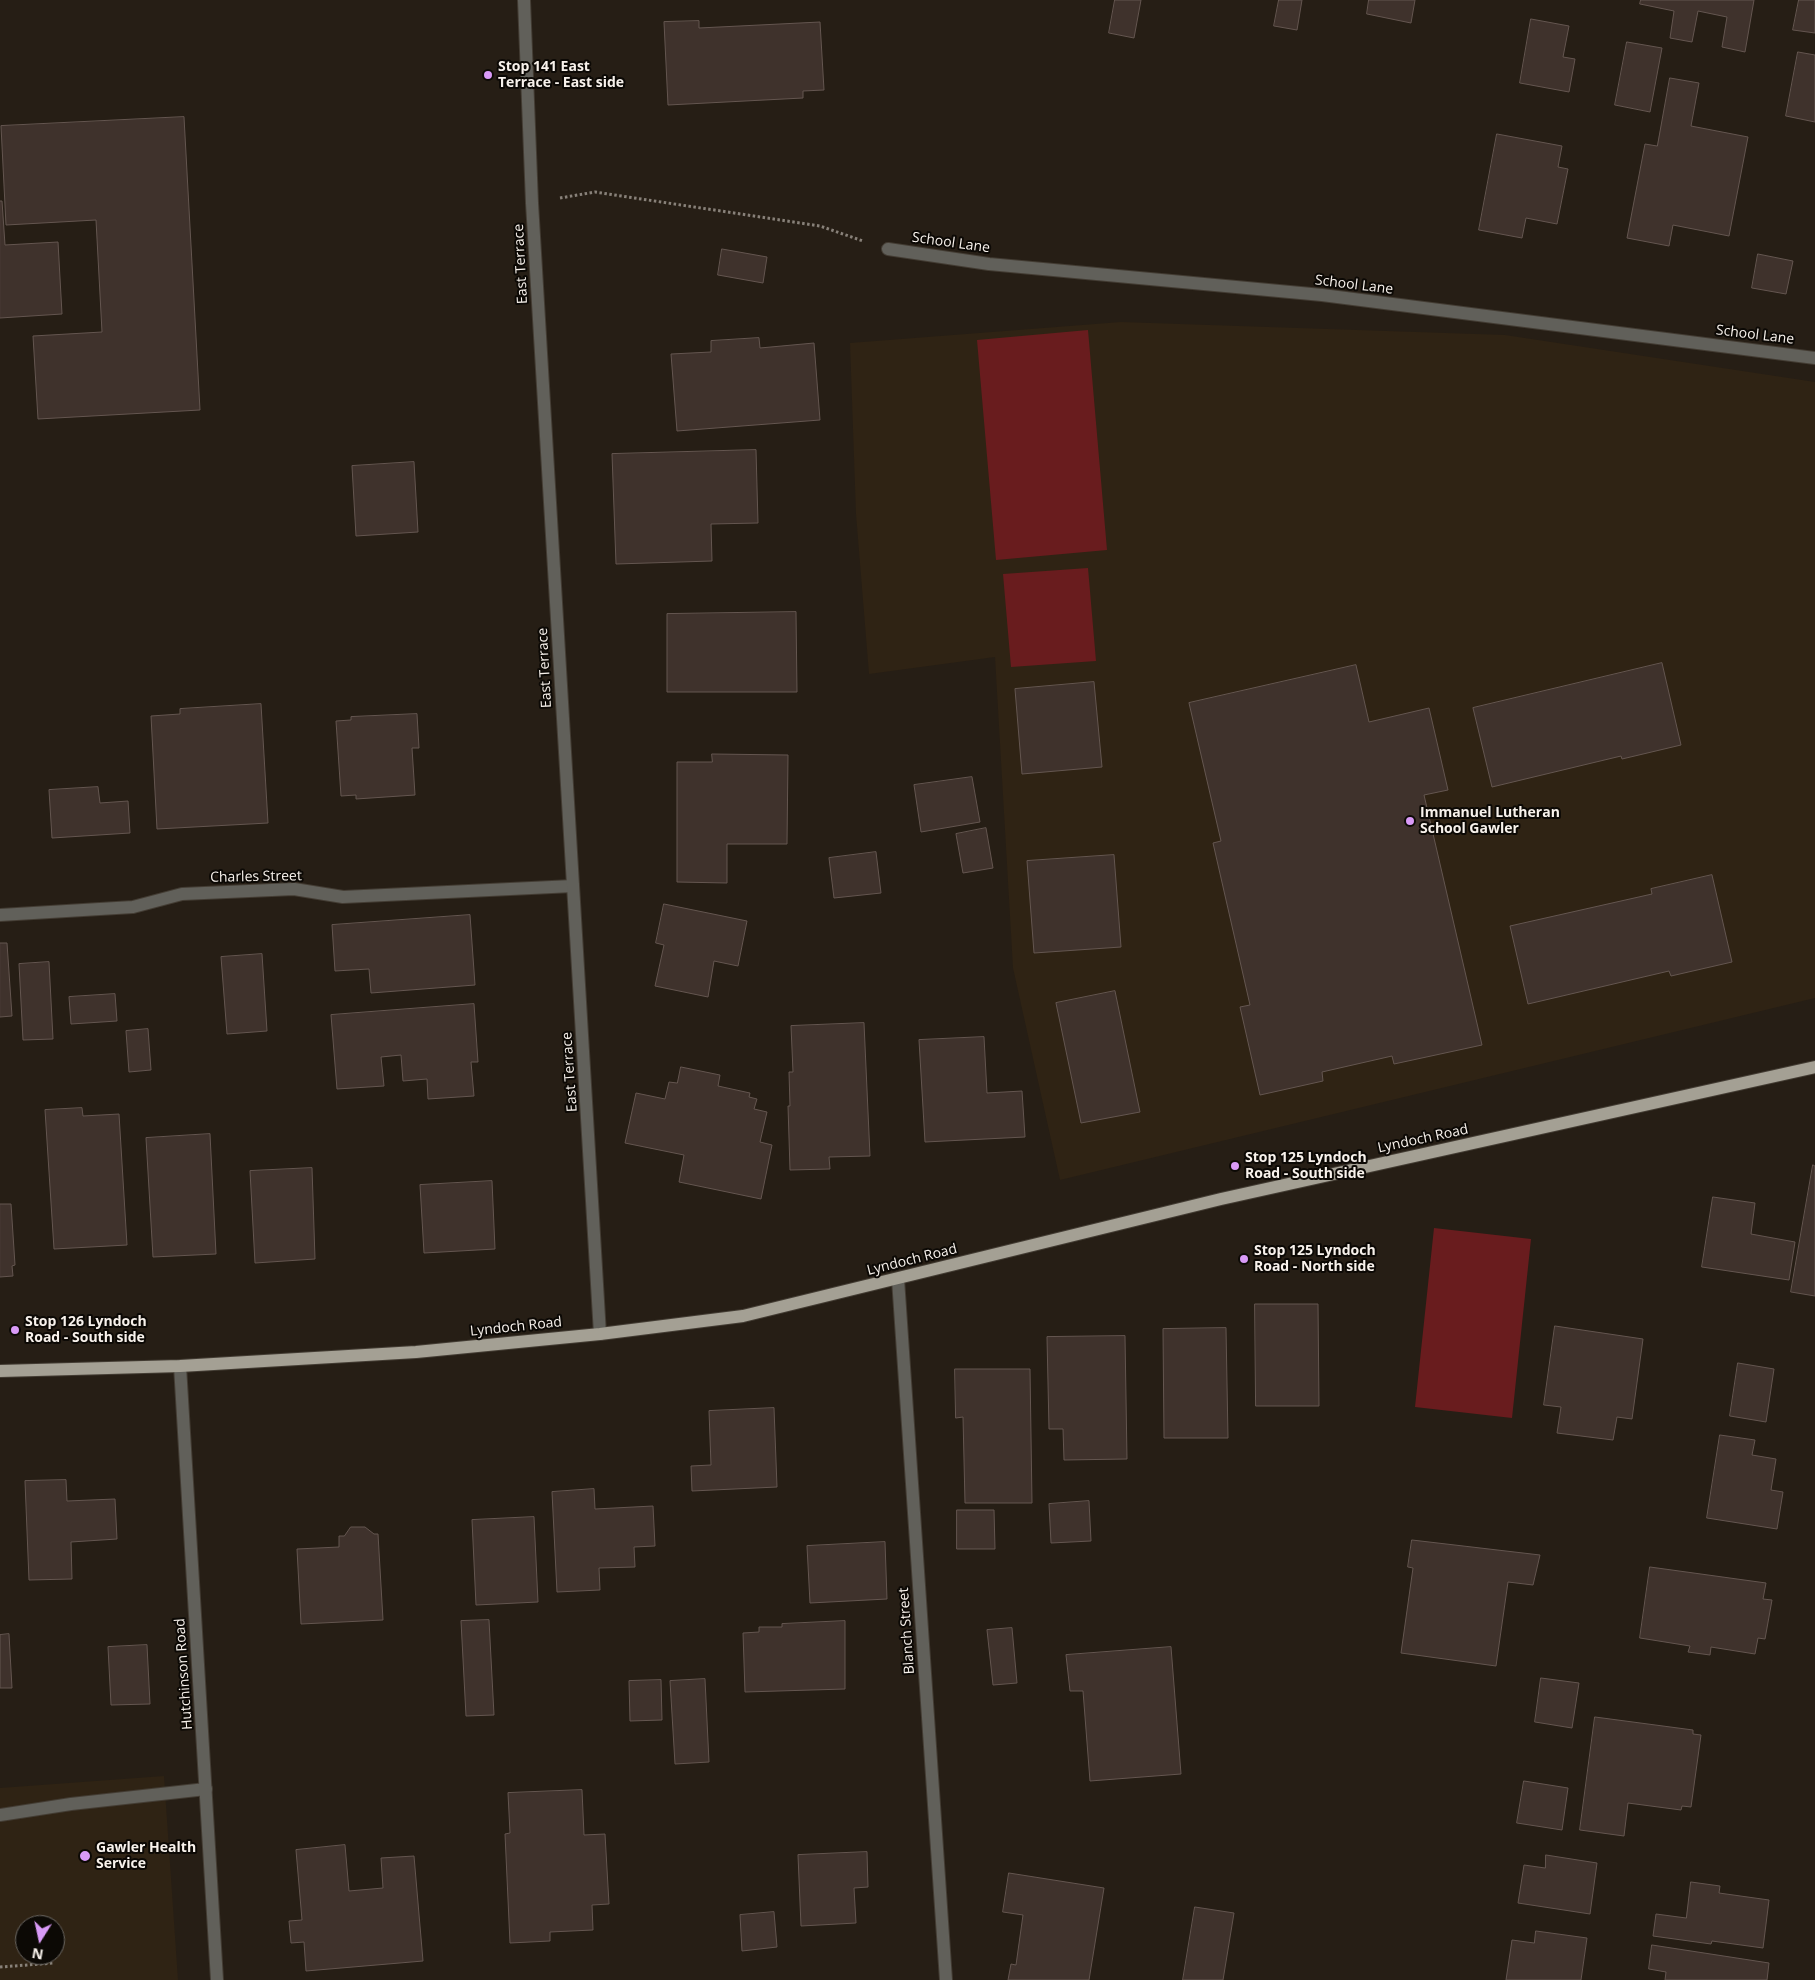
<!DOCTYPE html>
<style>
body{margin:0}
#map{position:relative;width:1815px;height:1980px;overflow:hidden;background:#261e15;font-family:"Open Sans",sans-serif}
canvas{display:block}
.north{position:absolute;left:15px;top:1915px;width:50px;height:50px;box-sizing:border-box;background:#0c0905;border:1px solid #6a6661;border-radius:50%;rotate:190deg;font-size:14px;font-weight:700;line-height:20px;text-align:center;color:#f8f2ec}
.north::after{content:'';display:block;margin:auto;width:18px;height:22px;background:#d99af7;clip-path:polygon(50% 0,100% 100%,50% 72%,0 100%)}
</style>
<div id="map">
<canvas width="1815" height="1980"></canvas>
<div class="north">N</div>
</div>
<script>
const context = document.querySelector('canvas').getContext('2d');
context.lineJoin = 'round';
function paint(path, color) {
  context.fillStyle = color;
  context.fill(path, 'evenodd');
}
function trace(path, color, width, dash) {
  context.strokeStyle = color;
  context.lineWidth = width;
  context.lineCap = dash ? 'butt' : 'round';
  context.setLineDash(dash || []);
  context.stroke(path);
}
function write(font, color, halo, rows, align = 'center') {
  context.font = font + ' "Open Sans",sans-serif';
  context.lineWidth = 4;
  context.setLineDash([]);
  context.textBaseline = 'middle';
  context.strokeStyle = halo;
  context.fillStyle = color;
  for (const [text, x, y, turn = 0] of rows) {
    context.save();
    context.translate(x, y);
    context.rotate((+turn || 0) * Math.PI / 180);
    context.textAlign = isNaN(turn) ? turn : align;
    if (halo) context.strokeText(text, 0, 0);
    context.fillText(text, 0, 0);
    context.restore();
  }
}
paint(new Path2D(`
 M1121,322l384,13 310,47v616l-755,182 -47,-212 -18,-311 -126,17 -13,-160 -6,-171z
 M164,1776l14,204h-178v-192zM25,1925h30v30h-30z`), '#2f2314');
paint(new Path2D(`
 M1088,330l19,220 -111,10 -19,-220z
 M1088,568l8,93 -85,6 -8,-93z
 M1434,1228l97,11 -19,179 -97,-11z`), '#691c1e');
const building = new Path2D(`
 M1115,0h26l-7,38 -25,-5z
 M1279,0h23l-5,30 -23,-4z
 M1369,0h46l-4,23 -44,-9z
 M1641,0h113l-9,52 -23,-5 5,-30 -29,-6 -6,31 -22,-4 4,-27 -34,-7z
 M1799,0h16v33l-22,-3z
 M1531,19l38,7 -6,31 12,2 -6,33 -49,-9z
 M699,21v7l121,-6 4,68 -21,1v7l-135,7 -4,-83z
 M1627,42l35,6 -12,64 -35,-7z
 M1798,52l17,3v67l-29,-6z
 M1670,78l29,5 -8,43 57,11 -19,99 -56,-11 -4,21 -42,-8 18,-94 12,2z
 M184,117l16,293 -162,9 -5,-83 69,-4 -6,-112 -90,5 -5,-99z
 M1497,134l65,12 -4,21 10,2 -11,55 -31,-6 -4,20 -43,-8z
 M0,201h2l3,44 53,-3 4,72 -62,4z
 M722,249l45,8 -4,26 -45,-8z
 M1758,254l35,7 -7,33 -34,-6z
 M759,338l1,10 54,-5 6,77 -143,11 -6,-77 40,-2v-11z
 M756,450l2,73 -47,1 1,37 -96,3 -4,-110z
 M414,462l4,70 -62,4 -4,-70z
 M796,612l1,80h-130v-78z
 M1662,663l19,82 -59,14 -1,-3 -129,31 -19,-79z
 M1356,665l13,57 60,-14 19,82 -24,5 58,250 -88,19 -2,-8 -70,16 1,9 -63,14 -20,-88 10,-2 -37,-162 8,-2 -32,-138z
 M1094,682l8,85 -80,7 -7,-85z
 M261,704l7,119 -111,6 -6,-113 29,-2v-5z
 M417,714l2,34h-7l3,47 -59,4v-4l-15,1 -5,-75 15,-1v-3z
 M712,754l76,1 -1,89h-60v39l-50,-1v-120h35z
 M972,777l8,45 -59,10 -7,-47z
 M98,787l2,16 28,-2 2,32 -78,5 -3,-48z
 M986,828l7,40 -30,5 -7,-39z
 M876,852l5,41 -47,5 -5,-40z
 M1114,855l7,92 -87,6 -7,-92z
 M1712,875l20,87 -61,14 -2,-5 -141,33 -18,-78 142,-32 -1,-5z
 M664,904l83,17 -9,45 -24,-5 -6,36 -53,-11 9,-41 -8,-2z
 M470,915l5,70 -104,8 -2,-24 -34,2 -3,-46z
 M0,943h7l5,73 -12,1z
 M262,954l5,77 -40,3 -6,-77z
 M49,962l4,77 -30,1 -4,-76z
 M1115,991l25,121 -59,11 -25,-120z
 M115,994l2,27 -46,3 -2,-27z
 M474,1004l4,58h-7l3,34 -46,3 -1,-20 -24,2 -2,-26 -20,2 3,29 -47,3 -6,-74z
 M864,1023l6,133 -41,1 1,12 -40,1 -2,-64h2l-1,-34h4l-2,-46z
 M148,1029l3,41 -22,2 -3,-41z
 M984,1037l3,56 35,-2 3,46 -100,5 -6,-102z
 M681,1067l39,8 -2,11 32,7 -1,4 8,2 -3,10 13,3 -7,30 12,3 -11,54 -82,-17 5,-27 -59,-12 11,-50 29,6 4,-17 8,1z
 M82,1108l1,8 36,-2 8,131 -73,4 -9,-139z
 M210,1134l6,120 -63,3 -7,-119z
 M1813,1165l2,1v130l-24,-4z
 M312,1168l3,91 -60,4 -5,-92z
 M492,1181l3,68 -71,4 -4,-68z
 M1713,1197l42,6 -4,31 44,8 -6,38 -87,-13z
 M0,1204h11l4,61 -3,1 1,10 -13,1z
 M1255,1304h63l1,102h-63z
 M1555,1326l88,13 -11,80 -15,-2 -4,23 -56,-7 4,-26 -17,-2z
 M1226,1328l2,110h-64l-1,-109z
 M1125,1336l2,123 -63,1 -1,-31h-14l-2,-92z
 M1738,1363l36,6 -8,53 -36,-6z
 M955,1369h75l2,134h-67l-2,-86 -7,1z
 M774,1408l3,79 -85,4 -1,-25 20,-1 -2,-54z
 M1720,1435l35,5 -3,15 24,4 -5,31 12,2 -6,37 -70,-11z
 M66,1480l1,21 48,-2 2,40 -46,3 1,37 -43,1 -4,-99z
 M594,1489l1,20 58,-3 2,40 -21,1 1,20 -36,1 1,22 -43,2 -5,-100z
 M1089,1501l2,40 -40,2 -2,-39z
 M957,1510h37l1,39h-38z
 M534,1517l4,85 -62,3 -4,-85z
 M351,1527h14l9,7h4l5,86 -82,4 -4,-75 42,-2v-11h5z
 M1412,1540l128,15 -7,30 -25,-3 -12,84 -95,-13 12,-85 -5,-1z
 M885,1542l2,57 -77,4 -3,-57z
 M1650,1567l116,16 -3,16 9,1 -7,39 -7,-1 -3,16 -44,-7 -1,8 -22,-3 2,-6 -50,-8z
 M489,1620l5,95 -28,1 -5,-95z
 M845,1621v68l-100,3 -2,-59 16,-1v-5h23v-3z
 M1012,1628l5,55 -24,2 -6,-55z
 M9,1634l3,54h-12v-53z
 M147,1645l3,59 -39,1 -3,-58z
 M1171,1647l10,127 -91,7 -7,-90h-13l-4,-36z
 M1541,1678l38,5 -7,45 -37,-6z
 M705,1679l4,83 -34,2 -5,-83z
 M661,1680l1,40 -32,1 -1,-40z
 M1595,1717l98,13v4l8,1 -10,72 -9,-1 -1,4 -53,-7 -4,33 -44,-6z
 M1524,1781l44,7 -6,42 -45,-7z
 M582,1790l2,45 21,-1 4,70 -17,1 1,25 -43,2v9l-40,2 -5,-109 5,-1 -2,-40z
 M345,1845l4,46 34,-3 -2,-30 33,-2 9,105 -117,10 -2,-29 -13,1 -2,-22 13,-1 -6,-70z
 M867,1852l1,35 -14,1 2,35 -55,3 -3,-71z
 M1546,1855l51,8 -7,51 -72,-11 6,-38 21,3z
 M1009,1873l95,15 -15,92h-81l3,-16 5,1 7,-50 -20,-3z
 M1691,1882l29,4 -1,7 50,7 -6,48 -51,-7 -1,3 -58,-8 3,-22 30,4z
 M1195,1907l39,6 -11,67h-40z
 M774,1912l3,35 -35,4 -2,-36z
 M1536,1931l51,7 -6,42h-75l6,-40 22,3z
 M1652,1945l117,18 -2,17h-102l1,-8 -17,-3z`);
paint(building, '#3f322c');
trace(building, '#645650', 1);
const service = new Path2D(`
 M0,1815l71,-11 135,-15`);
const minor = new Path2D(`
 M888,249l101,15 333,31 493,63
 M0,915l133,-8 49,-13 112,-5 49,8 230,-11
 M898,1279l48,701
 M180,1366l37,614`);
const tertiary = new Path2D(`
 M524,0l8,203 68,1131`);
const primary = new Path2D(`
 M0,1371l180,-5 236,-14 184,-18 143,-18 478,-117 594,-132`);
trace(service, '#433c33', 14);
trace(minor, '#433c33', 14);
trace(tertiary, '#433c33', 14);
trace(primary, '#433c33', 14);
trace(new Path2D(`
 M560,198l35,-6 225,34 43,15
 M0,1967l54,-4`), '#888179', 3, [2.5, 2.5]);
trace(service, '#61605a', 12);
trace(minor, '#61605a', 12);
trace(tertiary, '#61605a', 12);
trace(primary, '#a4a094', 12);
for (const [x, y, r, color] of [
 [488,75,5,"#d99af7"],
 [1410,821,5,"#d99af7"],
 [1235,1166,5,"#d99af7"],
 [1244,1259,5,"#d99af7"],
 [15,1330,5,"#d99af7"],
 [85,1856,6,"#d99af7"]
]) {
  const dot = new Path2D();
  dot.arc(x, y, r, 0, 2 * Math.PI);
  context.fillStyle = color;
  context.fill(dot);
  trace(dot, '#0c0905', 2);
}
write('bold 14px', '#f8f2ec', '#0c0905', [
 ["Stop 141 East",498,67],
 ["Terrace - East side",498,83],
 ["Immanuel Lutheran",1420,813],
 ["School Gawler",1420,829],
 ["Stop 125 Lyndoch",1245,1158],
 ["Road - South side",1245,1174],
 ["Stop 125 Lyndoch",1254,1251],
 ["Road - North side",1254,1267],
 ["Stop 126 Lyndoch",25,1322],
 ["Road - South side",25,1338],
 ["Gawler Health",96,1848],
 ["Service",96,1864]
], 'left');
write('14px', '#f8f2ec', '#0c0905', [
 ["School Lane",951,243,8],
 ["East Terrace",521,264,-93],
 ["School Lane",1354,285,7],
 ["School Lane",1755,335,7],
 ["East Terrace",545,668,-93],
 ["Charles Street",256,877,-1],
 ["East Terrace",570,1072,-94],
 ["Lyndoch Road",1423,1139,-12],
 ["Lyndoch Road",912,1260,-14],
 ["Lyndoch Road",516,1327,-6],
 ["Blanch Street",907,1631,-94],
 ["Hutchinson Road",184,1674,-94]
]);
</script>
